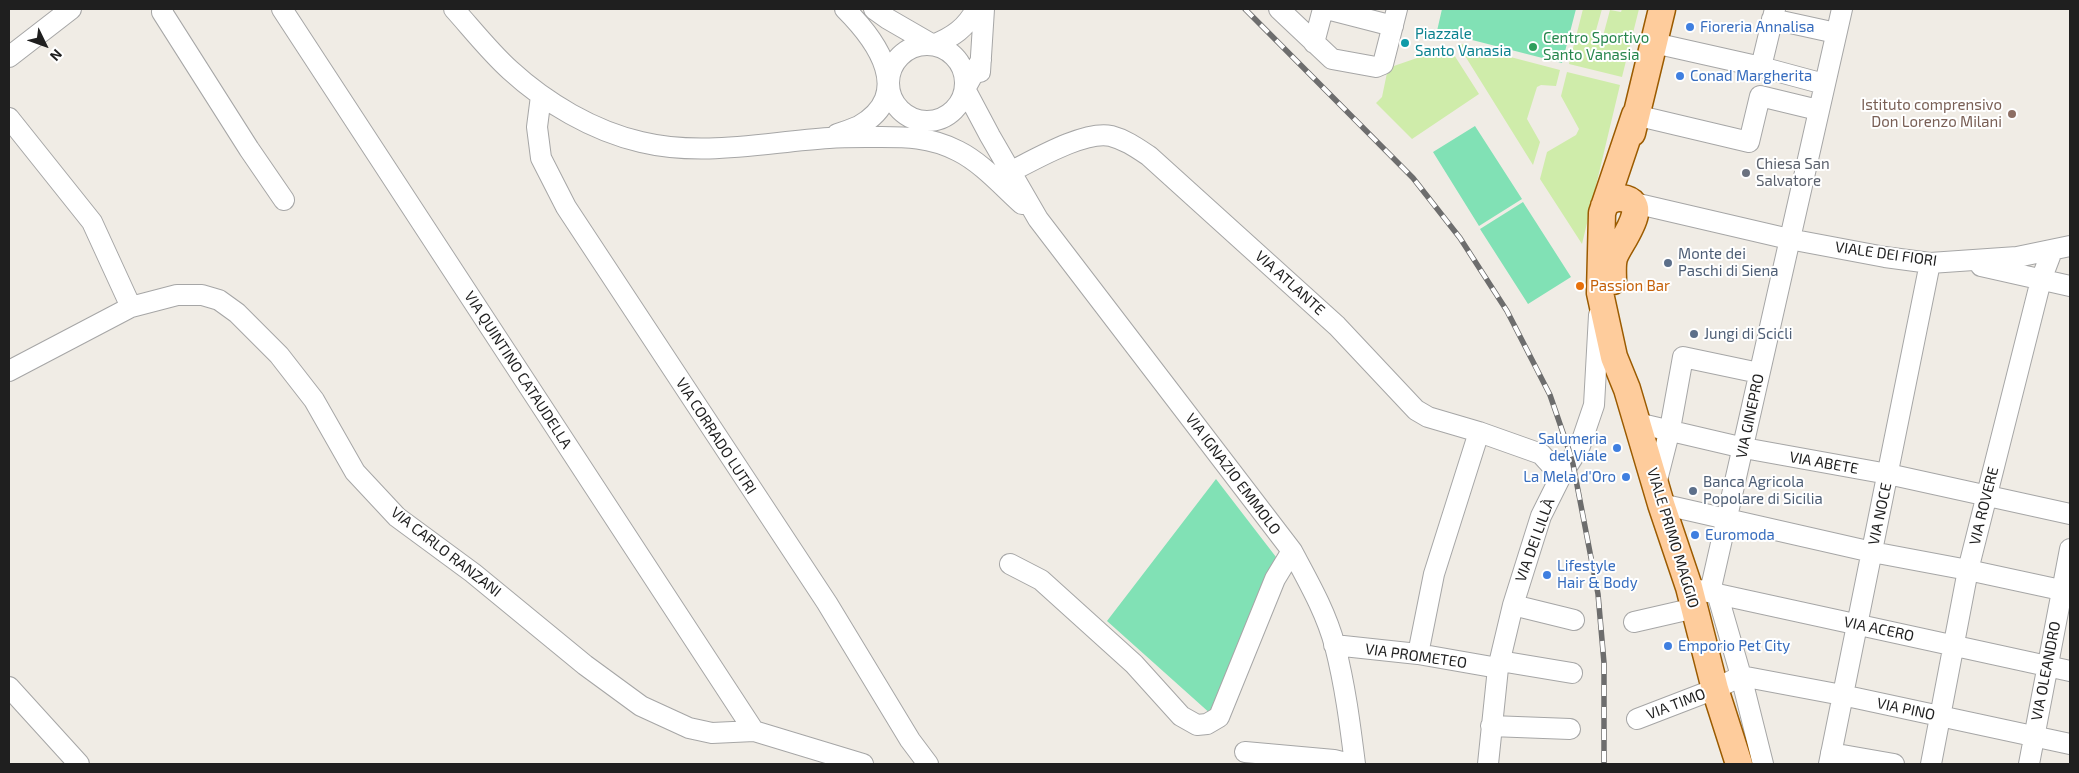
<!DOCTYPE html>
<meta charset="utf-8">
<style>
body{margin:0}
#map{position:relative;width:2079px;height:773px;overflow:hidden;background:#f0ece5;font-family:"Exo 2",sans-serif}
canvas{display:block}
.frame{position:absolute;inset:0;border:10px solid #1f1f1f;pointer-events:none}
.north{position:absolute;left:20px;top:20px;width:50px;height:50px;-webkit-text-stroke:4px #fff;paint-order:stroke;rotate:132deg;font-size:14px;font-weight:700;line-height:20px;text-align:center;color:#1f1f1f}
.north::after{content:'';display:block;margin:auto;width:18px;height:22px;background:#1f1f1f;clip-path:polygon(50% 0,100% 100%,50% 72%,0 100%)}
</style>
<div id="map">
<canvas width="2079" height="773"></canvas>
<div class="frame"></div>
<div class="north">N</div>
</div>
<script>
const context = document.querySelector('canvas').getContext('2d');
context.lineJoin = 'round';
function paint(path, color) {
  context.fillStyle = color;
  context.fill(path, 'evenodd');
}
function trace(path, color, width, dash) {
  context.strokeStyle = color;
  context.lineWidth = width;
  context.lineCap = dash ? 'butt' : 'round';
  context.setLineDash(dash || []);
  context.stroke(path);
}
function write(font, color, halo, rows, align = 'center') {
  context.font = font + ' "Exo 2",sans-serif';
  context.lineWidth = 4;
  context.setLineDash([]);
  context.textBaseline = 'middle';
  context.strokeStyle = halo;
  context.fillStyle = color;
  for (const [text, x, y, turn = 0] of rows) {
    context.save();
    context.translate(x, y);
    context.rotate((+turn || 0) * Math.PI / 180);
    context.textAlign = isNaN(turn) ? turn : align;
    if (halo) context.strokeText(text, 0, 0);
    context.fillText(text, 0, 0);
    context.restore();
  }
}
paint(new Path2D(`
 M1583,9h19l-7,25 8,2 7,-26 11,2 1,-3h17l-17,68 -53,-13z
 M1457,43l103,27 -4,16 -15,-1 -4,2 -10,32 13,23 -7,23z
 M1449,47l30,47 -67,45 -36,-36 6,-6 6,-29z
 M1567,72l53,13 -38,159 -42,-65 7,-27 29,-17 3,-6 -18,-33z`), '#cfecaa');
paint(new Path2D(`
 M1442,9h134l-14,54 -125,-32z
 M1475,126l47,73 -43,27 -46,-74z
 M1523,202l48,75 -43,27 -48,-75z
 M1216,479l60,78 -64,158 -105,-94z`), '#81e1b5');
const minor = new Path2D(`
 M163,9l-1,3 87,137 35,51
 M282,9l472,722
 M454,9c18,20 36,43 56,61 36,33 83,61 131,72 62,15 125,0 188,-4 12,-1 25,-1 37,-1 34,0 61,-2 92,14 24,12 44,35 64,53
 M874,9l14,10 45,26c20,-8 33,-17 43,-36
 M1279,9l53,50 44,8 7,-3 14,-55
 M1327,9l66,17
 M1772,19l64,14
 M1314,43l9,-34
 M1654,43l107,24 63,17
 M889 83a38 38 0 1 1 76 0a38 38 0 1 1-76 0Z
 M9,57l62,-48
 M981,60l-16,29 25,47 48,83 254,332c16,30 34,61 43,95 10,39 15,78 20,118
 M1761,67l14,-58
 M980,72l4,-63
 M541,96l-4,31 4,31 25,49 261,396 83,137 18,24
 M1635,115l114,27 11,-46 58,14
 M9,118l83,104 39,85
 M837,134c7,-2 15,-5 22,-8 56,-32 18,-85 -14,-117
 M1010,172c24,-12 75,-42 101,-36 15,4 26,12 38,20l188,170 79,84 12,7 51,15 62,22 20,22
 M1630,202l159,37 96,18 45,6 87,-6 53,-11
 M1981,266l89,20
 M9,371l122,-64 46,-12h25l17,5 18,13 42,42 35,45 41,72 42,45 76,56 112,92 56,41 48,22 23,5 42,-2 109,33
 M1637,423l107,25 144,26 182,40
 M1656,484l14,-55 13,-72 76,16
 M1661,504l211,48 96,18 102,22
 M1010,564l31,16 93,84 47,52 16,9 10,-1 12,-7 56,-138 17,-28
 M1699,590l371,81
 M1710,592l132,-583
 M1717,593l24,83 22,88
 M1513,605l61,15
 M1634,622l61,-14
 M1334,645l84,9 80,14
 M1418,654l16,-80 45,-142
 M1500,661l72,12
 M1741,676l101,19 228,49
 M9,687l70,77
 M1637,719l78,-30 26,-13
 M1491,726l79,3
 M1245,752l89,8 16,4
 M1831,753l63,11
 M1488,764l10,-96 15,-63 28,-89 20,-40 19,-30 14,-41 5,-90
 M1829,764l101,-501
 M1931,764l37,-194 73,-290 11,-29
 M2029,764l41,-215`);
const major = new Path2D(`
 M1635,115l-33,98 -2,80 14,64 13,32 34,115 28,83 26,102 24,75
 M1632,133l30,-124
 M1604,206c4,-5 9,-9 17,-8 34,4 -3,46 -7,60 -2,7 -1,16 -1,23`);
trace(minor, '#a6a6a6', 22);
trace(major, '#9b5b00', 29);
trace(minor, '#fff', 20);
trace(major, '#fecc9c', 26);
const rail = new Path2D(`
 M1245,9l168,169 47,60 47,73 43,84 22,64 26,135 6,69v101`);
trace(rail, '#6d6d6d', 5.5);
trace(rail, '#fff', 4, [11]);
for (const [x, y, r, color] of [
 [1690,27,5,"#3f7fe0"],
 [1405,43,5,"#0f9aa8"],
 [1533,47,5,"#2e9e5b"],
 [1680,76,5,"#3f7fe0"],
 [2012,114,5,"#8d6e63"],
 [1746,173,5,"#6b7280"],
 [1668,263,5,"#5c6f8a"],
 [1580,286,5,"#e8710a"],
 [1694,334,5,"#5c6f8a"],
 [1617,448,5,"#3f7fe0"],
 [1626,477,5,"#3f7fe0"],
 [1693,491,5,"#5c6f8a"],
 [1695,535,5,"#3f7fe0"],
 [1547,575,5,"#3f7fe0"],
 [1668,646,5,"#3f7fe0"]
]) {
  const dot = new Path2D();
  dot.arc(x, y, r, 0, 2 * Math.PI);
  context.fillStyle = color;
  context.fill(dot);
  trace(dot, '#fff', 2);
}
write('15px', '#366cbe', '#fff', [
 ["Fioreria Annalisa",1700,27],
 ["Conad Margherita",1690,76],
 ["Salumeria",1607,439,"right"],
 ["del Viale",1607,456,"right"],
 ["La Mela d'Oro",1616,477,"right"],
 ["Euromoda",1705,535],
 ["Lifestyle",1557,566],
 ["Hair & Body",1557,583],
 ["Emporio Pet City",1678,646]
], 'left');
write('15px', '#0d838f', '#fff', [
 ["Piazzale",1415,34],
 ["Santo Vanasia",1415,51]
], 'left');
write('15px', '#27864d', '#fff', [
 ["Centro Sportivo",1543,38],
 ["Santo Vanasia",1543,55]
], 'left');
write('15px', '#785e54', '#fff', [
 ["Istituto comprensivo",2002,105],
 ["Don Lorenzo Milani",2002,122]
], 'right');
write('15px', '#5b616d', '#fff', [
 ["Chiesa San",1756,164],
 ["Salvatore",1756,181]
], 'left');
write('15px', '#4e5e75', '#fff', [
 ["Monte dei",1678,254],
 ["Paschi di Siena",1678,271],
 ["Jungi di Scicli",1704,334],
 ["Banca Agricola",1703,482],
 ["Popolare di Sicilia",1703,499]
], 'left');
write('15px', '#1f1f1f', '#fff', [
 ["VIALE DEI FIORI",1886,254,8],
 ["VIA ATLANTE",1290,283,42],
 ["VIA QUINTINO CATAUDELLA",518,370,57],
 ["VIA GINEPRO",1750,416,-78],
 ["VIA CORRADO LUTRI",716,436,57],
 ["VIA ABETE",1824,463,10],
 ["VIA IGNAZIO EMMOLO",1233,474,53],
 ["VIA ROVERE",1984,506,-76],
 ["VIA NOCE",1880,514,-78],
 ["VIALE PRIMO MAGGIO",1673,538,73],
 ["VIA DEI LILLÀ",1535,540,-70],
 ["VIA CARLO RANZANI",446,552,38],
 ["VIA ACERO",1879,629,12],
 ["VIA PROMETEO",1416,656,8],
 ["VIA OLEANDRO",2046,671,-79],
 ["VIA TIMO",1676,704,-21],
 ["VIA PINO",1906,709,12]
]);
write('15px', '#c56008', '#fff', [
 ["Passion Bar",1590,286]
], 'left');
</script>
